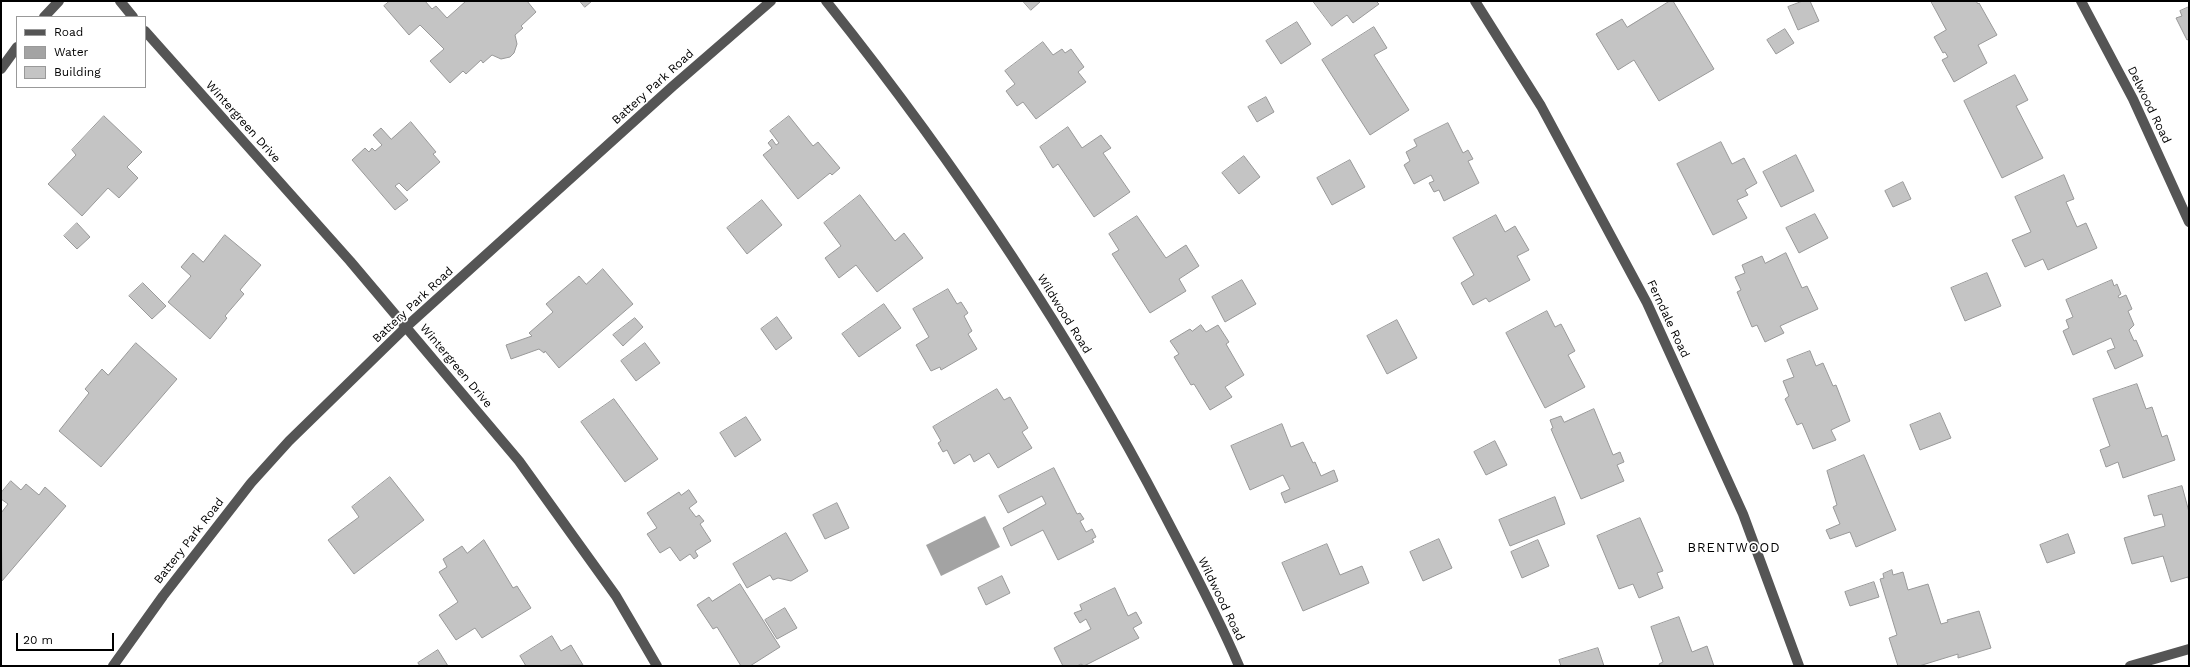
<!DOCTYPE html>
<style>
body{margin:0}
#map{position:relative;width:2190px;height:667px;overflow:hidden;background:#fff;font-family:"Work Sans",sans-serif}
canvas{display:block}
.frame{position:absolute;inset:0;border:2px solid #000;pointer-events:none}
.legend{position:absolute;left:16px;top:16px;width:130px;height:72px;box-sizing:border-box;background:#fff;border:1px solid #999;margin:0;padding:5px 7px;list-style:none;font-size:12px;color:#000}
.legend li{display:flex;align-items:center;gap:8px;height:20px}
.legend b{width:20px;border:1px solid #999}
.scale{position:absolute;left:16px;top:633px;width:98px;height:18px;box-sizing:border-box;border:2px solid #000;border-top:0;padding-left:5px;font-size:12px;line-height:14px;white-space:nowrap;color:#000;-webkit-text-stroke:3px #fff;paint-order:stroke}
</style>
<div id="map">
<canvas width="2190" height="667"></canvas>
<div class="frame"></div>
<ul class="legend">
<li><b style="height:5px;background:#555"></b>Road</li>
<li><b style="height:11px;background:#a3a3a3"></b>Water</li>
<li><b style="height:11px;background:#c4c4c4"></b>Building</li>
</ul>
<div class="scale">20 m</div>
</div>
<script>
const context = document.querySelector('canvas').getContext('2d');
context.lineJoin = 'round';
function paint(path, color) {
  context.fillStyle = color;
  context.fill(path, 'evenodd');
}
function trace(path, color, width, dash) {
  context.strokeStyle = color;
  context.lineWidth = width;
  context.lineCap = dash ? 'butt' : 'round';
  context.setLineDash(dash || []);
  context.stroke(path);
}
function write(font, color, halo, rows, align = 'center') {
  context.font = font + ' "Work Sans",sans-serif';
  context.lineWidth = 3.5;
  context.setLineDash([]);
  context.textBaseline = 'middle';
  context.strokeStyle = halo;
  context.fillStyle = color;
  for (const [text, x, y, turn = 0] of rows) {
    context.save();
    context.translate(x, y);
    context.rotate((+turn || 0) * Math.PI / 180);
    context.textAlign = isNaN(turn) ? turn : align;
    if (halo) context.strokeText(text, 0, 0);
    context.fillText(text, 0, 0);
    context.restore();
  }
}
paint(new Path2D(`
 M985,516l15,31 -59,29 -15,-31z`), '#a3a3a3');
const building = new Path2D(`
 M390,1h35l7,8 4,-3 11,12 19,-17h61l9,11 -15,14 2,2 -8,7 2,9 -3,9 -4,4 -9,2 -9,-4 -9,8 -2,-3 -15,14 -3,-3 -13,12 -20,-22 14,-12 -24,-24 -11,10 -25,-29z
 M580,1h12l-7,6z
 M1023,1h18l-10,9z
 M1313,1h63l3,3 -26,19 -6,-8 -15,11z
 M1670,1h3l41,68 -55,32 -25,-41 -16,10 -22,-36 26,-15 5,8z
 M1803,1h7l9,20 -21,9 -10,-23z
 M1931,1h45l2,3 1,-1 18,32 -19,10 9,18 -33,19 -12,-22 6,-3 -3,-5 -2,1 -9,-16 12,-7z
 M2189,7v32l-2,1 -11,-22 6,-2 -2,-5z
 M1297,22l14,22 -30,20 -15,-23z
 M1374,27l13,21 -13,7 35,55 -39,25 -48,-75z
 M1785,29l9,14 -18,11 -9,-14z
 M1043,42l10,13 9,-6 3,4 6,-4 13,18 -6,5 8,10 -50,37 -13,-17 -6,4 -11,-15 9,-7 -10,-13z
 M2015,75l13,25 -12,6 27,52 -41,20 -38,-77z
 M1266,97l8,15 -17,10 -9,-15z
 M104,116l38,36 -15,15 11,11 -19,20 -11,-10 -26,28 -34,-32 28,-29 -4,-5z
 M789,116l24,30 5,-4 22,26 -8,7 -2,-2 -32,26 -35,-44 9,-7 -4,-5 4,-4 4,6 3,-2 -9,-12z
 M411,122l25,30 -3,2 7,8 -33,29 -8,-8 -4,3 13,14 -13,10 -43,-50 13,-12 4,4 3,-4 3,3 7,-6 -9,-10 8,-7 10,11z
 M1448,123l15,30 5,-3 5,9 -5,2 11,22 -35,18 -5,-11 -5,2 -5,-9 5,-2 -3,-6 -17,9 -10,-19 6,-4 -4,-9 11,-6 -3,-6z
 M1068,127l14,21 19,-13 10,13 -8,5 27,39 -36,25 -36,-53 -5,4 -13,-21z
 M1721,142l11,22 12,-6 13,25 -12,7 3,5 -11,5 10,18 -34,17 -36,-71z
 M1796,155l18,36 -33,16 -18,-35z
 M1244,156l16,21 -21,17 -17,-21z
 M1350,160l15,27 -33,18 -15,-27z
 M2064,175l10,24 -8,3 11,25 9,-4 11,25 -49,22 -5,-11 -18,8 -13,-27 19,-8 -16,-35z
 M1903,182l8,17 -18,8 -8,-16z
 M860,195l35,46 9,-8 19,25 -46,34 -21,-27 -17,13 -14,-20 16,-12 -17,-23z
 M762,200l20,25 -35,29 -20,-26z
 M1815,214l13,24 -29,15 -13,-25z
 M1496,215l9,17 10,-6 14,24 -12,6 13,24 -41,22 -3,-4 -13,7 -12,-22 13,-8 -21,-37z
 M1137,216l29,42 20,-13 13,21 -20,13 7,12 -36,22 -38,-59 7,-4 -10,-16z
 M77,223l13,14 -13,12 -13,-13z
 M225,235l36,30 -21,25 4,4 -19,22 2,2 -17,21 -42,-37 23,-26 -10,-9 12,-14 10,9z
 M1786,253l16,35 5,-2 11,23 -38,17 4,7 -19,9 -8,-17 -5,2 -15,-35 4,-2 -6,-13 10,-4 -3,-8 20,-9 3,7z
 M603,269l30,35 -74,64 -14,-17 -1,2 -5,-4 -28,10 -5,-14 26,-9 -3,-3 24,-21 -7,-8 33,-28 7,8z
 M1987,273l14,33 -36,15 -14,-33z
 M1242,280l14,24 -31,18 -13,-25z
 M2112,280l2,6 3,-2 4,10 -3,2 1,2 7,-3 6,14 -4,2 6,14 -5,5 5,11 2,-1 7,16 -28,13 -8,-18 8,-3 -4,-10 -38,17 -10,-24 6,-3 -3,-8 7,-3 -7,-17z
 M143,283l23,23 -14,13 -23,-23z
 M948,289l9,15 4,-2 7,11 -4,3 8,15 -4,3 9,15 -36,21 -1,-3 -9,4 -15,-26 13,-8 -16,-28z
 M884,304l17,24 -42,29 -17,-23z
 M1547,311l8,16 6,-3 14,27 -7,4 17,32 -40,21 -39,-75z
 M777,317l15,21 -16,12 -15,-21z
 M635,318l8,9 -20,19 -10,-11z
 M1397,320l20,38 -30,16 -20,-38z
 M1201,325l5,7 12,-7 11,17 -3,2 18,31 -19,12 7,10 -22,13 -16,-26 -3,1 -17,-28 5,-3 -9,-13 20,-12 2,2z
 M136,343l41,36 -76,88 -42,-36 30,-38 -4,-4 17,-20 6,6z
 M645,343l15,20 -24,18 -15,-20z
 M1810,351l6,15 7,-3 10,23 3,-1 14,36 -19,9 5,10 -23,9 -11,-26 -5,2 -12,-26 4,-3 -6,-15 11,-4 -7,-17z
 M2137,384l9,25 6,-2 10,30 5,-2 8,25 -52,18 -5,-16 -12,5 -6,-17 10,-4 -17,-47z
 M997,389l7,11 6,-3 18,31 -6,4 10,16 -34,20 -9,-15 -15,9 -4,-8 -16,10 -7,-14 -4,2 -5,-9 3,-2 -8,-14z
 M614,399l44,60 -33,23 -44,-60z
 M1594,409l19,46 7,-3 4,10 -7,3 7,16 -43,18 -30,-70 2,-1 -3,-8 11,-4 3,6z
 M1940,413l11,25 -31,12 -10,-25z
 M746,417l15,23 -26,17 -15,-24z
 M1282,424l9,23 12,-5 10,21 2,-1 6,14 13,-6 4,11 -53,22 -4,-10 9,-4 -7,-14 -33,15 -19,-44z
 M1495,441l12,24 -21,10 -12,-23z
 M1864,455l32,75 -40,17 -6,-15 -20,7 -4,-9 14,-6 -7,-17 4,-2 -10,-34z
 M1054,468l23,46 3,-1 4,6 -4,2 6,11 6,-3 4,8 -4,2 2,3 -36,18 -15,-30 -32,16 -8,-18 43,-24 -4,-8 -34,17 -9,-17z
 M390,477l34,43 -70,54 -26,-34 31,-23 -7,-10z
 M11,481l10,9 5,-6 13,11 6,-8 21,19 -64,75 -1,-68 7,-9 -7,-5v-6z
 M2182,486l7,26v70l-1,-5 -17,5 -8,-26 -31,8 -8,-26 41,-12 -3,-12 -8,2 -6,-20z
 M689,490l8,12 -8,6 7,9 3,-2 5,6 -4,3 11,17 -16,10 3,5 -4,3 -4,-5 -10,7 -10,-14 -10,6 -13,-19 10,-6 -10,-15 32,-21 2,3z
 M1555,497l10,27 -55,22 -11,-26z
 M837,503l12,25 -24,11 -12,-24z
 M1640,518l23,53 -6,2 6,15 -24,10 -6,-14 -14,5 -22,-53z
 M786,533l22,38 -17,10 -13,-3 -5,2 -3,-5 -23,13 -14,-24z
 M2068,534l7,19 -28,10 -7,-18z
 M1439,539l13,29 -29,13 -13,-29z
 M484,540l29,48 4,-2 14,22 -49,30 -7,-10 -19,12 -17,-25 19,-13 -19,-30 8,-5 -4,-8 19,-13 5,7z
 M1538,540l11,26 -27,12 -11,-26z
 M1327,544l13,31 22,-9 7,17 -66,28 -21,-48z
 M1892,570l1,5 10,-3 5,18 20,-6 13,40 7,-2 -1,-2 32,-9 12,37 -33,10v-4l-39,12h-21l-9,-28 8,-3 -17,-56 4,-1 -1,-4z
 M1002,576l8,17 -24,12 -8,-17z
 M1874,582l5,15 -29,9 -5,-14z
 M740,584l40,63 -30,19h-9l-24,-39 -4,2 -16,-24 12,-8 3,4z
 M1115,588l13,28 8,-4 6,11 -9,5 6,10 -55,28 -3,-2 -4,2h-14l-9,-18 37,-19 -5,-10 -6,4 -6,-10 8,-3 -2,-5z
 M785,608l12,20 -20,11 -12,-19z
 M1679,617l13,35 15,-6 7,20h-54l-1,-2 4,-2 -12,-35z
 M552,636l9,15 10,-6 12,20 -57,1 -6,-10z
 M1598,648l6,18h-43l-2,-6z
 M438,650l10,16h-28l-2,-3z`);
paint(building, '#c4c4c4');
trace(building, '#999', 1);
trace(new Path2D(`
 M120,1l13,16
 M826,1c128,160 243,331 338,513 26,50 53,100 75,152
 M1475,1l66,105 106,197 96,211 56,152
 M2081,1l52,98 56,123
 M44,17l15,-16
 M145,31l205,230 169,200 97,135 41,70
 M1,69l16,-22
 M113,666l50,-70 88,-113 38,-42 117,-114 267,-241 98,-85
 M2130,666l59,-17`), '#555', 10);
write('12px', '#000', '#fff', [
 ["Battery Park Road",653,87,-42],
 ["Delwood Road",2149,105,64],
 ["Wintergreen Drive",243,122,48],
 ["Battery Park Road",413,305,-43],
 ["Wildwood Road",1064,314,58],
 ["Ferndale Road",1668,319,65],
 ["Wintergreen Drive",456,366,50],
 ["Battery Park Road",189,541,-52],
 ["Wildwood Road",1221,599,64]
]);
context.letterSpacing = '1px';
write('13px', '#000', '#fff', [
 ["BRENTWOOD",1734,548]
]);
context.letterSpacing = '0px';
</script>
